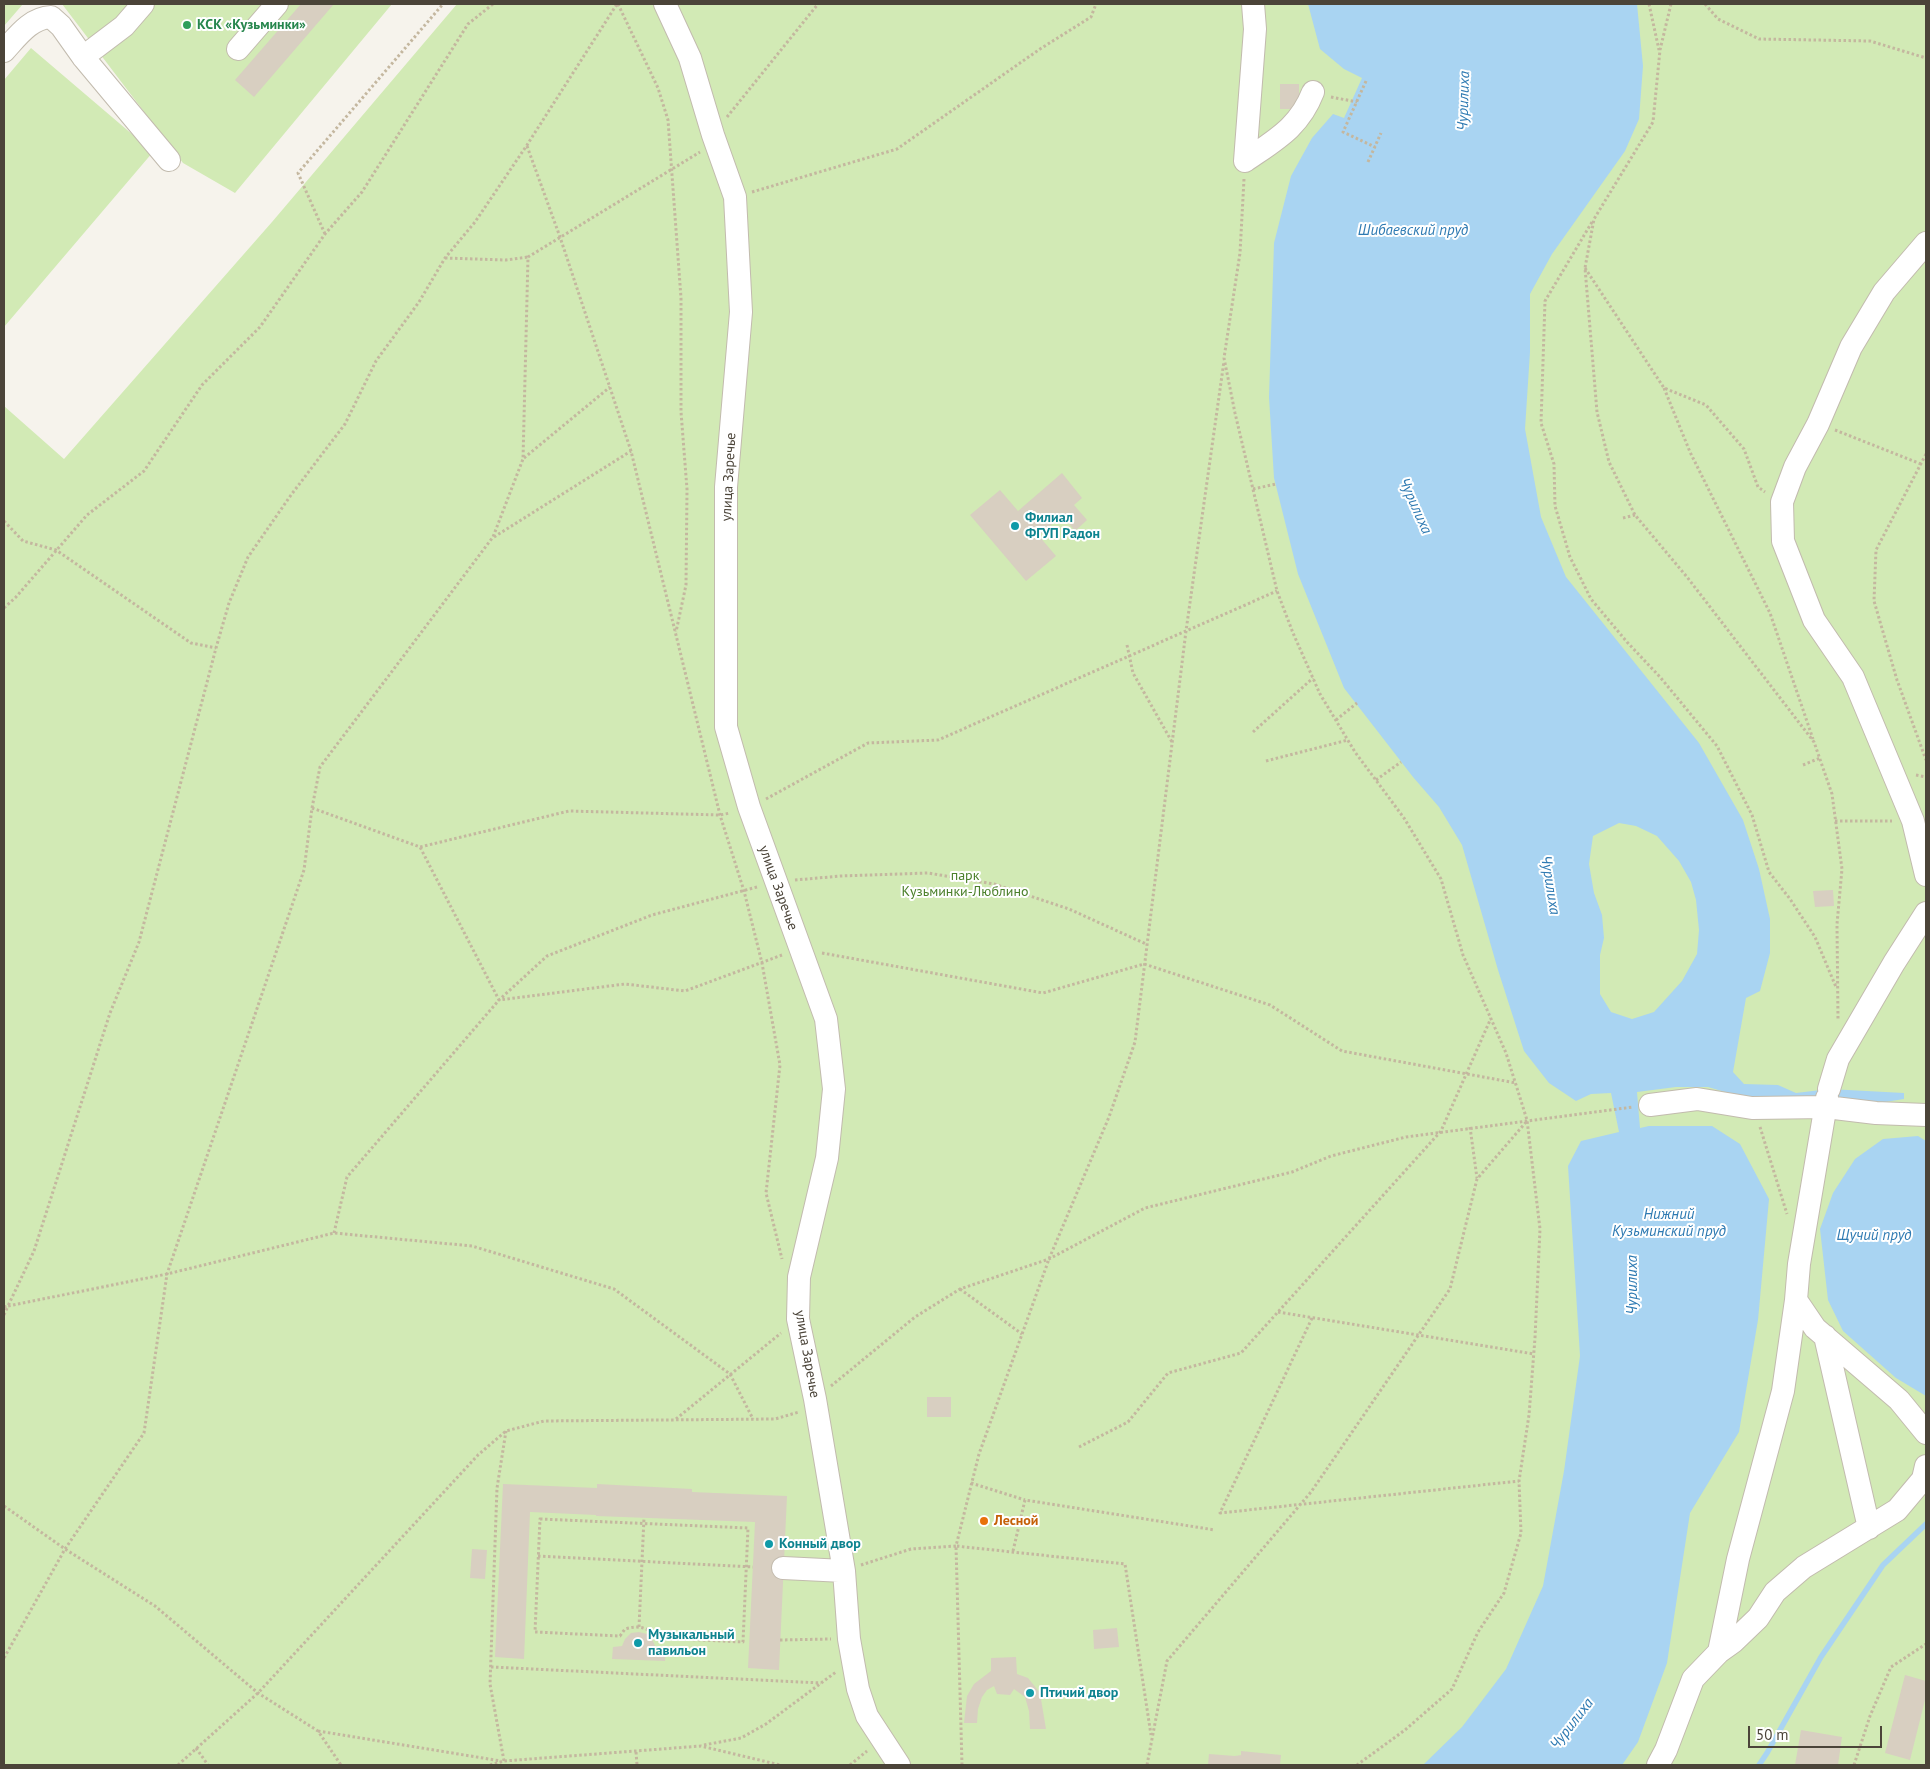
<!DOCTYPE html>
<meta charset="utf-8">
<style>
body{margin:0}
#map{position:relative;width:1930px;height:1769px;overflow:hidden;background:#f6f3ec;font-family:"PT Sans",sans-serif}
canvas{display:block}
.frame{position:absolute;inset:0;border:5px solid #4b4439;pointer-events:none}
.scale{position:absolute;left:1748px;top:1726px;width:134px;height:22px;box-sizing:border-box;border:2px solid #4b4439;border-top:0;padding-left:6px;font-size:15px;line-height:18px;white-space:nowrap;color:#4b4439;-webkit-text-stroke:4px #fff;paint-order:stroke}
</style>
<div id="map">
<canvas width="1930" height="1769"></canvas>
<div class="frame"></div>
<div class="scale">50 m</div>
</div>
<script>
const context = document.querySelector('canvas').getContext('2d');
context.lineJoin = 'round';
function paint(path, color) {
  context.fillStyle = color;
  context.fill(path, 'evenodd');
}
function trace(path, color, width, dash) {
  context.strokeStyle = color;
  context.lineWidth = width;
  context.lineCap = dash ? 'butt' : 'round';
  context.setLineDash(dash || []);
  context.stroke(path);
}
function write(font, color, halo, rows, align = 'center') {
  context.font = font + ' "PT Sans",sans-serif';
  context.lineWidth = 4;
  context.setLineDash([]);
  context.textBaseline = 'middle';
  context.strokeStyle = halo;
  context.fillStyle = color;
  for (const [text, x, y, turn = 0] of rows) {
    context.save();
    context.translate(x, y);
    context.rotate((+turn || 0) * Math.PI / 180);
    context.textAlign = isNaN(turn) ? turn : align;
    if (halo) context.strokeText(text, 0, 0);
    context.fillText(text, 0, 0);
    context.restore();
  }
}
paint(new Path2D(`
 M4,4h19l-19,22z
 M62,4h330l-157,189 -52,-30z
 M457,4h1469v1761h-1922v-1359l60,53 208,-237z
 M31,48l122,104 -149,175v-247z`), '#d2eab5');
paint(new Path2D(`
 M1308,4h329l6,62 -4,53 -14,32 -73,103 -22,40v58l-5,77 16,88 25,60 133,166 44,77 16,49 11,50v34l-10,38 -14,7 -13,74 11,12 34,1 18,8 33,-4 75,4v6l-19,3 -58,-4 -71,3 -48,-14h-32l-39,5 3,36 9,-2h63l28,18 29,55 -11,121 -19,112 -49,81 -23,150 -29,79 -16,23h-199l39,-38 44,-58 37,-83 21,-115 16,-115 -12,-190 13,-25 38,-9 -8,-39 -20,1 -15,7 -27,-18 -25,-32 -26,-81 -36,-125 -23,-38 -26,-30 -69,-89 -46,-114 -24,-96 -5,-81 5,-154 17,-67 21,-38 21,-24 11,4 18,-40 -18,-9 -24,-20zM1619,823l17,3 21,10 22,25 12,21 5,18 3,30 -2,24 -15,27 -28,31 -22,7 -21,-7 -11,-18v-39l4,-17 -2,-23 -8,-22 -5,-29 4,-28z
 M1918,1136l8,5v255l-30,-18 -53,-47 -15,-31 -8,-71 13,-36 22,-34 28,-20z`), '#a9d4f2');
trace(new Path2D(`
 M1759,1765l8,-12 54,-96 62,-92 43,-41`), '#a9d4f2', 5.5);
paint(new Path2D(`
 M301,4h33l-80,93 -19,-17z
 M1280,84h19v25h-19z
 M1062,473l20,25 -8,7 13,15 -12,11 -13,-16 -23,21 17,20 -30,25 -56,-66 30,-25 18,21z
 M1833,890l1,16 -19,1 -2,-16z
 M927,1397h24v20h-24z
 M503,1484l94,4v-4l95,5v3l95,4 -8,174 -31,-2 7,-146 -159,-6v-1l-66,-3 -6,147 -29,-2z
 M472,1549l15,1 -2,29 -15,-1z
 M1117,1628l2,19 -25,2 -1,-19z
 M639,1632l8,2 5,5 4,9h10l-1,13 -53,-2 1,-12 9,-1 3,-7 6,-6z
 M1016,1657l1,17 11,4 12,15 6,36h-16l-1,-18 -4,-14 -11,-8 -4,6 -13,-1 -3,-8 -7,4 -5,7 -4,12 -1,14h-13l3,-27 7,-12 17,-13v-13z
 M1905,1675l21,6v15l-16,64 -25,-7z
 M1801,1730l41,7 -4,28h-43z
 M1241,1751l40,4 -1,10h-72l1,-11 26,2 6,-1z`), '#d8cfc1');
const minor = new Path2D(`
 M665,4l25,54 23,77 22,62 6,115 -15,175v240l23,80 77,212 8,70 -7,69 -28,119 -1,42 17,80 29,172 5,68 9,50 9,27 32,49
 M238,49l39,-45
 M4,51c13,-14 26,-33 47,-34l10,9 22,31 86,103
 M83,57l41,-31 19,-22
 M1245,161l10,-132 -2,-25
 M1245,161c30,-21 54,-33 68,-69
 M1926,243l-42,49 -33,55 -33,77 -23,43 -13,35 1,39 31,79 39,57 60,144 13,54
 M1829,1089l9,-30 56,-96 32,-50
 M1650,1105l47,-6 55,9 74,-1 50,6 50,2
 M1796,1300l19,28 84,72 27,33
 M1825,1336l44,192
 M783,1568l61,3
 M1719,1652l14,-10 25,-24 17,-26 29,-25 93,-57 26,-31 3,-13
 M1658,1765l8,-15 27,-71 26,-27 19,-93 45,-168 13,-91 3,-36 28,-166`);
trace(minor, '#c2bbae', 24);
trace(new Path2D(`
 M618,4l40,84 10,32 13,178v114l6,77 -1,96 -10,47
 M1649,4l10,46
 M1671,4l-11,46 -7,72 -59,97 -9,49 12,144 12,50 26,53 52,62 127,165 18,52 10,75 -5,55 1,96
 M1705,4l13,15 41,20 111,2 56,17
 M1366,81l-23,51 32,15
 M1331,97l26,5
 M727,117l91,-113
 M527,146l33,91 71,214 89,364 24,76 18,72 18,102 -14,128 16,66
 M1368,162l13,-29
 M1244,179l-4,74 -16,105 11,55 42,178 16,42 27,61 35,58 49,66 37,61 22,76 43,98 21,67 13,109 -5,109 -6,77 -10,66 2,52 -17,60 -26,39 -26,57 -47,41 -48,35
 M752,192l145,-43 143,-100 51,-32 5,-13
 M1592,222l-47,79 -4,122 13,41 1,42 15,51 21,42 36,43 33,35 57,69 35,69 17,57 21,27 25,38 21,50
 M325,234l-27,-61 145,-169
 M445,258l61,2 22,-3
 M1585,268l79,120 42,17 38,44 14,38 7,5
 M1664,388l26,64 80,161 43,126
 M1835,430l86,34
 M1926,454l-50,96 -2,51 23,79 29,80
 M524,458l86,-71
 M1253,489l23,-5
 M1623,518l12,-3
 M4,521l19,20 33,9 135,93 25,5
 M494,537l137,-86
 M4,608l12,-11 71,-82 57,-44 58,-86 58,-58 65,-93 37,-42 106,-168 25,-20
 M1127,645l6,28 39,69
 M1336,720l21,-17
 M1253,732l60,-54
 M1266,761l82,-21
 M1803,765l17,-7
 M1916,775l10,2
 M1376,780l25,-18
 M766,799l102,-56 70,-3 339,-149
 M312,808l108,39 149,-36 151,4 10,-2
 M1835,821h57
 M795,880l46,-4 87,-3 66,11 75,25 77,35
 M757,887l-105,28 -105,41 -48,44 126,-16 60,7 97,-36
 M822,953l221,40 101,-29 126,41 72,46 174,32
 M1470,1127l7,51
 M1760,1127l27,87
 M334,1233l13,-56 152,-177 -79,-153
 M960,1289l62,45
 M4,1307l4,-1 26,-55 76,-238 29,-71 77,-294 13,-45 19,-46 43,-62 54,-71 31,-63 43,-59 26,-44 30,-36 52,-77 90,-141
 M1278,1312l256,42
 M4,1315l4,-9 159,-32 167,-41 138,13 142,43 116,85 23,45
 M1312,1318l-92,195 299,-32
 M831,1386l84,-69 45,-28 89,-30 96,-51 147,-36 39,-16 75,-19 227,-30
 M676,1419l105,-86
 M1079,1447l49,-25 40,-49 73,-20 200,-222 50,-113
 M971,1483l54,17
 M4,1506l61,43 90,57 103,87 60,38 23,34
 M540,1519l208,9 -5,114 -85,-4c-10,-11 -20,-13 -33,-9l-5,7 -85,-4z
 M1013,1551l12,-51 190,30
 M538,1556l215,11
 M861,1565l50,-16 45,-3 23,-92 70,-195 60,-142 26,-75 51,-411 38,-270
 M639,1627l5,-109
 M780,1640l51,-1
 M4,1658l61,-109 79,-116 23,-159 137,-404 8,-62 8,-41 173,-230 30,-78 5,-202 172,-105
 M491,1667l330,16
 M318,1731l183,30
 M704,1745l37,-7 25,-14 70,-52
 M196,1748l12,17
 M636,1752l1,13
 M504,1761l-14,-77 7,-196 9,-57
 M178,1765l80,-72 220,-238 28,-24 38,-10 231,-2 24,-7
 M490,1765l14,-4 197,-15 79,19
 M850,1765l17,-14
 M962,1765l-6,-219 169,18 26,171
 M1147,1765l20,-104 144,-169 139,-203 27,-110 50,-58
 M1854,1765l16,-49 21,-49 35,-23`), '#c4b79f', 3, [2.5, 2.5]);
trace(minor, '#fff', 22);
for (const [x, y, r, color] of [
 [187,25,5,"#2e9e5b"],
 [1015,526,5,"#0f9aa8"],
 [984,1521,5,"#e8710a"],
 [769,1544,5,"#0f9aa8"],
 [638,1643,5,"#0f9aa8"],
 [1030,1693,5,"#0f9aa8"]
]) {
  const dot = new Path2D();
  dot.arc(x, y, r, 0, 2 * Math.PI);
  context.fillStyle = color;
  context.fill(dot);
  trace(dot, '#fff', 2);
}
write('bold 14px', '#27864d', '#fff', [
 ["КСК «Кузьминки»",197,25]
], 'left');
write('14px', '#4b4439', '#fff', [
 ["улица Заречье",729,477,-87],
 ["улица Заречье",778,888,70],
 ["улица Заречье",807,1354,80]
]);
write('bold 14px', '#0d838f', '#fff', [
 ["Филиал",1025,518],
 ["ФГУП Радон",1025,534],
 ["Конный двор",779,1544],
 ["Музыкальный",648,1635],
 ["павильон",648,1651],
 ["Птичий двор",1040,1693]
], 'left');
write('14px', '#4a7f2a', '#fff', [
 ["парк",965,876],
 ["Кузьминки-Люблино",965,892]
]);
write('bold 14px', '#c56008', '#fff', [
 ["Лесной",994,1521]
], 'left');
write('italic 15px', '#2e7ab2', '#fff', [
 ["Чурилиха",1464,101,-88],
 ["Шибаевский пруд",1413,231],
 ["Чурилиха",1415,506,66],
 ["Чурилиха",1550,885,81],
 ["Нижний",1669,1215],
 ["Кузьминский пруд",1669,1232],
 ["Щучий пруд",1874,1236],
 ["Чурилиха",1633,1285,-90],
 ["Чурилиха",1572,1724,-52]
]);
</script>
